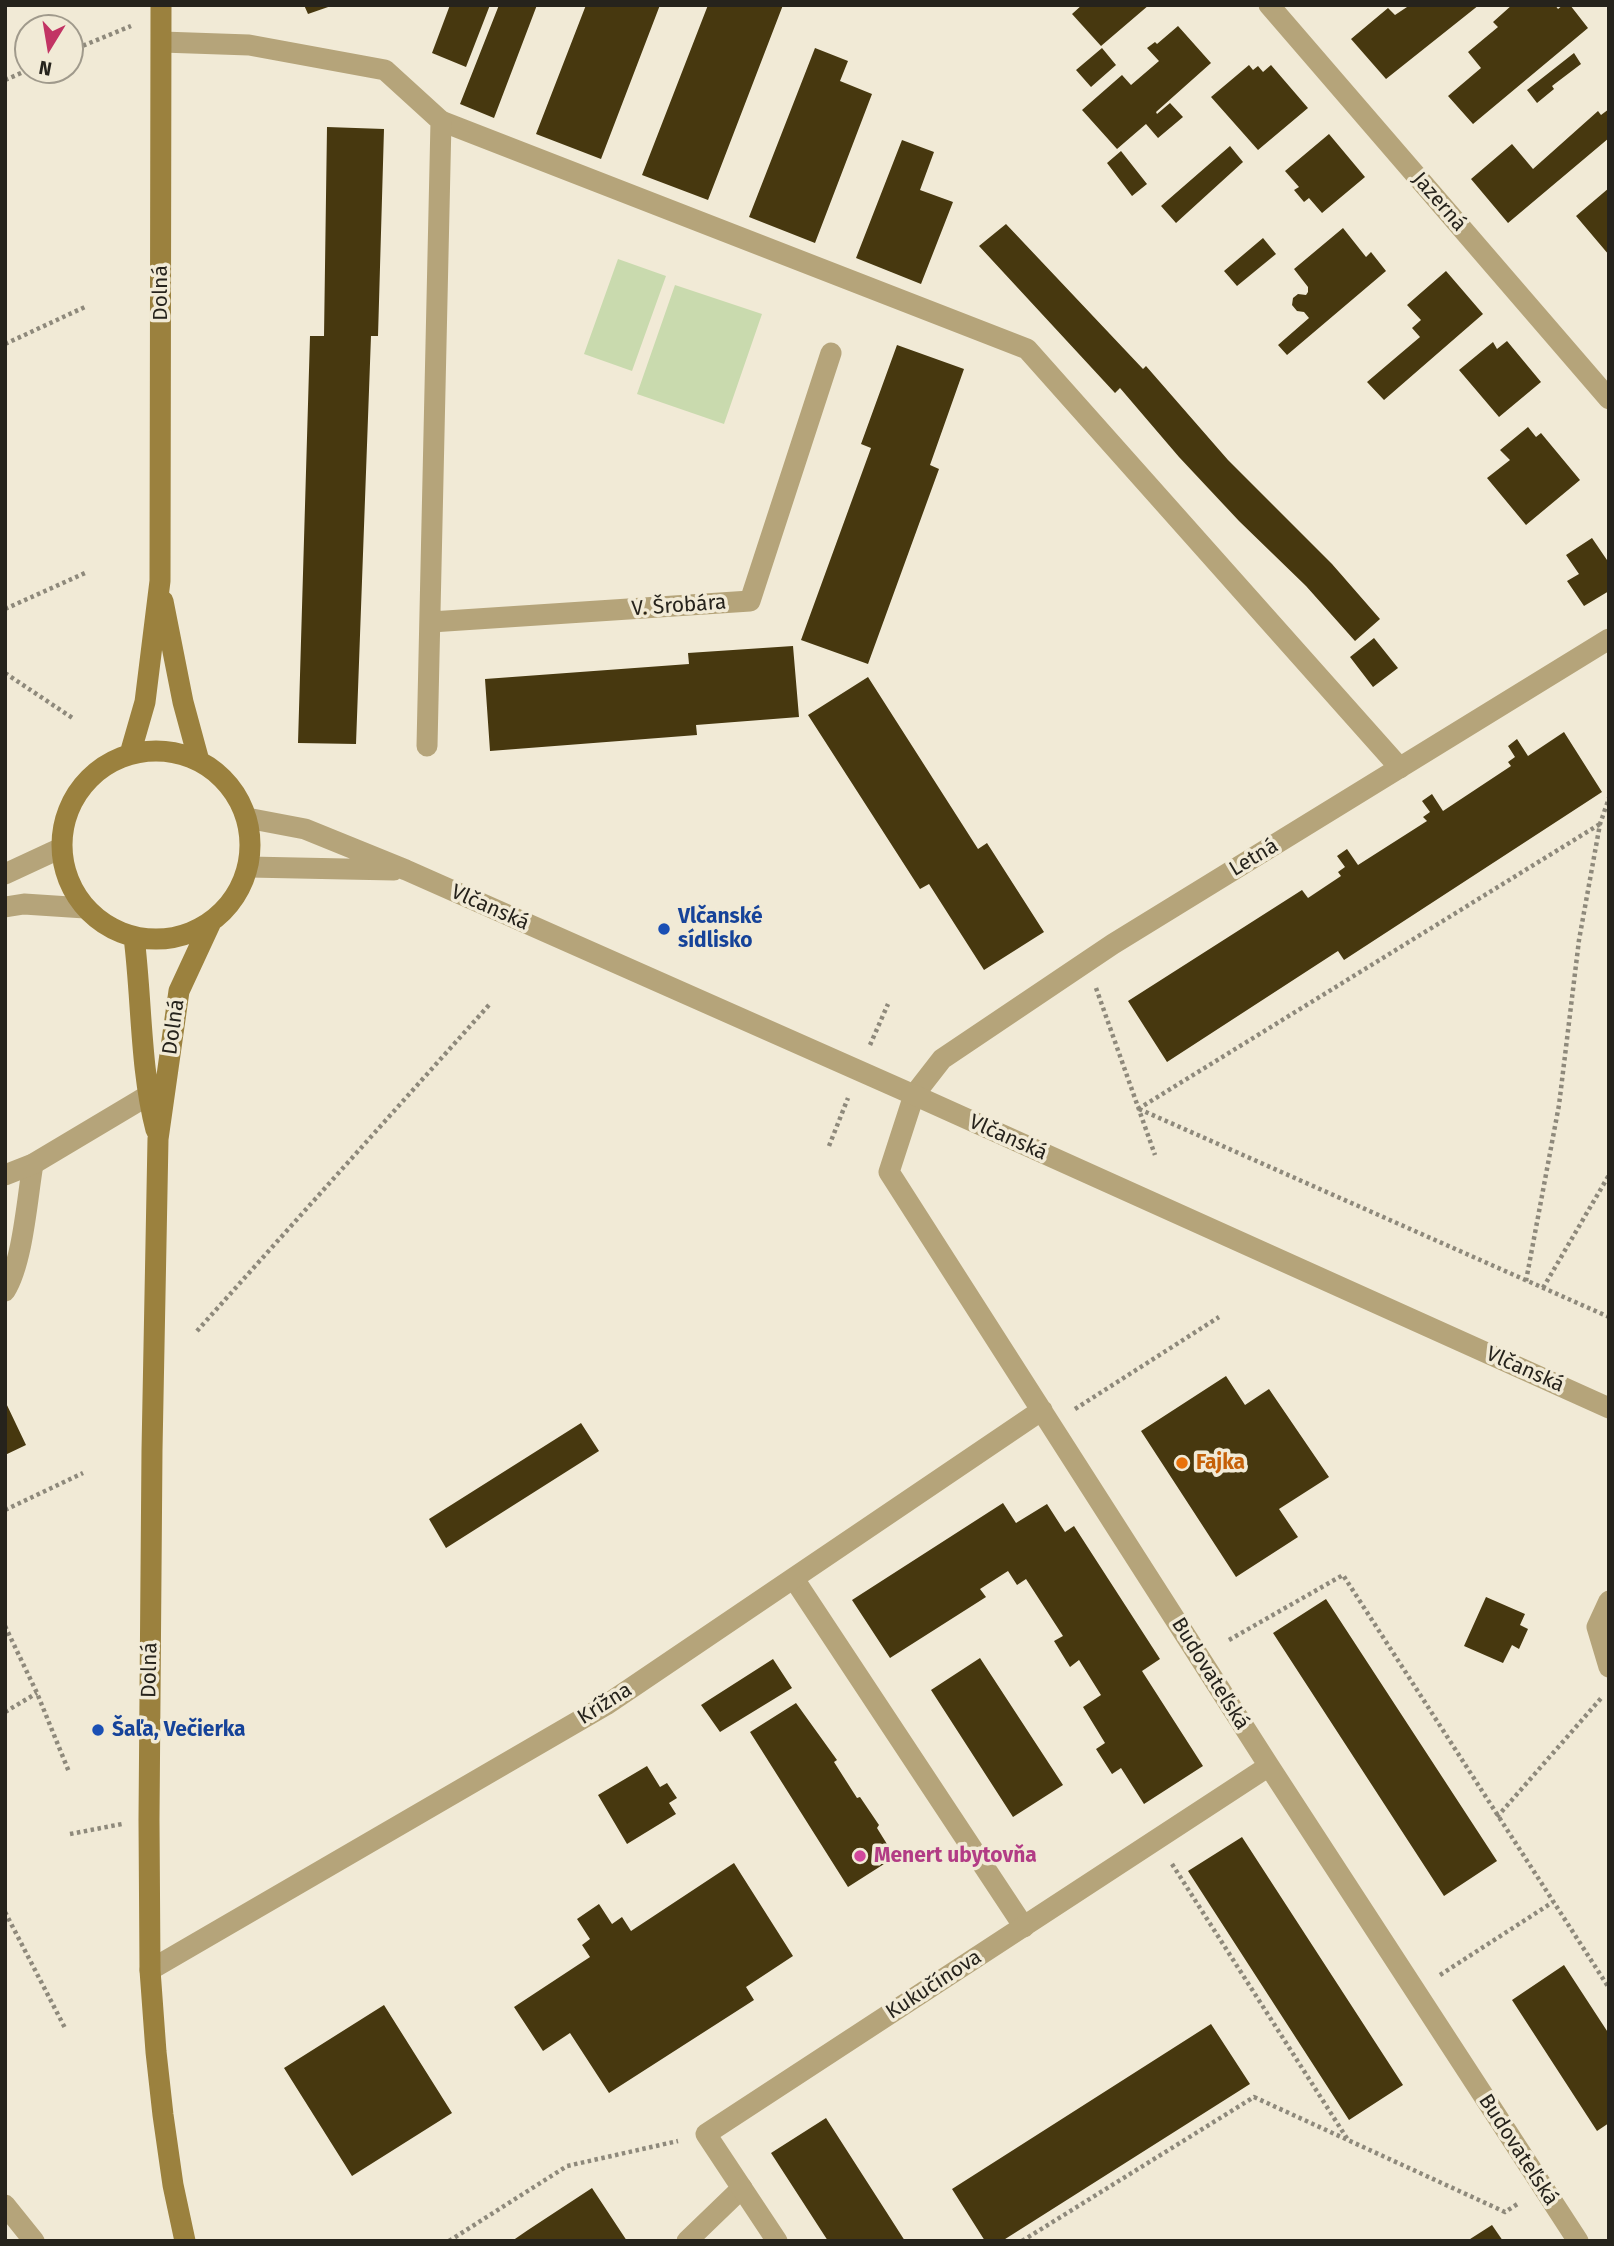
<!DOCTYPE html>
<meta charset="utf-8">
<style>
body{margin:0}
#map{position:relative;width:1614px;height:2246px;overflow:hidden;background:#f1ead6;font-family:"Fira Sans",sans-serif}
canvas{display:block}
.frame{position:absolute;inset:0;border:7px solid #26231c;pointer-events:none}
.north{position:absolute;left:14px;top:14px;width:70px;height:70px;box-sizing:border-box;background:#f1ead6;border:2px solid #a09a8c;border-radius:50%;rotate:191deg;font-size:19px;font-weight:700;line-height:28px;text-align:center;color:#26231c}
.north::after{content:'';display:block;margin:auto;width:24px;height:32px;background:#c23464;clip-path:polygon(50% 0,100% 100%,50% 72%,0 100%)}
</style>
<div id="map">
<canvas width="1614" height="2246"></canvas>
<div class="frame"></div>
<div class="north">N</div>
</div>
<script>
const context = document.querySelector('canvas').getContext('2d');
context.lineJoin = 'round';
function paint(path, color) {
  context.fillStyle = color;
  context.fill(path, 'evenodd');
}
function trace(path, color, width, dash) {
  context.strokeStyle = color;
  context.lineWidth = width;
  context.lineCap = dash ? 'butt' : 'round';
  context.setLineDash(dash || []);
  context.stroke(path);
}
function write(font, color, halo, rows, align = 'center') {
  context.font = font + ' "Fira Sans",sans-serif';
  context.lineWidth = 7;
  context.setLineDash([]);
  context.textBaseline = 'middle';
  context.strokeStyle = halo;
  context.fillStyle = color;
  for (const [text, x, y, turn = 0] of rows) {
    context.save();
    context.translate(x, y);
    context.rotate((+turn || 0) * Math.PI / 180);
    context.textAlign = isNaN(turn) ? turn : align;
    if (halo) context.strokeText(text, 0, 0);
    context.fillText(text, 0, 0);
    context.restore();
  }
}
paint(new Path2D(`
 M618,259l48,17 -34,95 -48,-17z
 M675,285l87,29 -38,110 -87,-30z`), '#c9daae');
paint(new Path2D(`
 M304,5h27v1l-23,8z
 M450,5h40l-24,62 -34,-14z
 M499,5h38l-43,113 -34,-14z
 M586,5h74l-59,154 -65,-25z
 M708,5h75l-75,195 -66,-25z
 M1082,5h67l-48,41 -29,-32z
 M1410,5h69l-93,74 -35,-40 37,-31 7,7z
 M1512,5h43l3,4 5,-4h7l18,23 -115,96 -25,-28 33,-28 -13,-16 30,-25 -5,-5z
 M1178,26l33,37 -55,49 1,2 13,-11 13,14 -25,21 -12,-14 -29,25 -35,-39 40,-35 9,10 28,-24 -12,-13 8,-6 2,2z
 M815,48l33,13 -8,20 32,13 -57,149 -66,-26z
 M1102,48l14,17 -25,22 -15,-17z
 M1574,53l7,11 -29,22 2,3 -17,14 -10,-13z
 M1249,65l4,5 5,-4 5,6 8,-7 37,43 -50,42 -47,-53z
 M1609,109v29l-101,85 -37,-44 41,-35 21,25 65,-58 3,4z
 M327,127l57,2 -6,207h-7l-15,408 -58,-1 12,-407h14z
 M1329,134l36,43 -43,36 -13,-15 -5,4 -10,-12 5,-3 -14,-16z
 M902,140l32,12 -14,38 33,12 -32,82 -65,-26z
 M1230,146l13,16 -67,61 -15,-17z
 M1121,151l26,33 -15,12 -25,-33z
 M1609,188v67l-33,-39z
 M1006,224l137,145 3,-3 82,94 104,104 48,55 -25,22 -49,-55 -67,-65 -60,-64 -59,-69 -5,5 -136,-147z
 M1343,228l23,29 5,-5 15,19 -99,84 -9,-10 31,-27 -5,-6 -7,-1 -5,-6 1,-7 5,-4 8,1 2,-3v-5l-14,-18z
 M1263,238l13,16 -39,32 -13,-15z
 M1446,271l37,43 -99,86 -17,-18 53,-45 -8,-9 9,-8 -14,-15z
 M1507,341l34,41 -42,35 -40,-47 34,-28 4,7z
 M897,345l67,24 -34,96 9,4 -71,195 -67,-24 70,-192 -10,-4z
 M1528,427l8,10 5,-4 39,47 -54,45 -39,-47 23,-18 -10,-10z
 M1592,538l17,25v28l-25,15 -17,-25 12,-7 -13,-19z
 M1374,638l24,30 -25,19 -23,-30z
 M793,646l6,71 -103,8 1,10 -207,16 -5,-72 204,-15 -1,-11z
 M868,677l110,172 9,-6 57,89 -60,38 -55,-86 -9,5 -112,-174z
 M1564,732l38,60 -258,168 -6,-9 -171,111 -39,-61 174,-111 6,8 33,-22 -3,-4 7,-5 -8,-11 10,-7 11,16 69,-44 -4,-4 7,-5 -8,-11 10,-7 11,17 68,-45 -3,-4 7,-5 -7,-11 9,-7 11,17z
 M1226,1376l19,29 24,-16 60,88 -50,32 19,28 -62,40 -95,-146z
 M5,1401l21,44 -21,10z
 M581,1423l18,28 -153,97 -17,-29z
 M1003,1503l13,20 31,-19 18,28 9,-6 86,133 -18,12 61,95 -59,38 -23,-36 -9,6 -16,-25 9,-6 -22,-36 18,-12 -22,-35 -9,7 -16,-26 9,-5 -37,-57 -9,6 -9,-14 -28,18 6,8 -96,61 -38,-58z
 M1486,1597l39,17 -5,11 8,4 -9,20 -7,-4 -9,18 -39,-17z
 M1326,1599l171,262 -53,35 -171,-263z
 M980,1658l83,127 -50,32 -82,-127z
 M773,1659l19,29 -72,44 -19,-27z
 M796,1703l41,57 -3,2 23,36 3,-1 19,28 -2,3 18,29 -47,30 -98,-155z
 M647,1766l13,21 7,-4 10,15 -8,5 7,11 -49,30 -29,-49z
 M1242,1837l161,248 -54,35 -161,-249z
 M734,1863l59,93 -47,31 8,13 -145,93 -39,-60 -27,18 -29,-44 76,-50 -8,-12 8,-6 -13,-20 22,-15 13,20 10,-7 9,14z
 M1564,1965l45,69v89l-12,8 -85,-131z
 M384,2005l68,108 -100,63 -68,-108z
 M1211,2024l39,60 -248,157h-17l-33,-52z
 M826,2118l54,84 25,39h-77l-57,-88z
 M592,2188l35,53h-115l16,-11z
 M1492,2225l11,16h-36z`), '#47380f');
trace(new Path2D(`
 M70,51l61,-25
 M5,80l23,-10
 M5,344l82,-38
 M5,609l80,-36
 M5,673l69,46
 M1096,988l59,167
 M870,1045l18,-41
 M1138,1109l462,-285
 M1139,1109l470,208
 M829,1146l19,-48
 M1526,1281l33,-176 20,-165 21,-116 9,-26
 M1543,1288l66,-113
 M197,1331l292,-326
 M1075,1409l144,-92
 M5,1510l78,-37
 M5,1626l32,67 32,79
 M1229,1640l114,-65 266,413
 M5,1712l32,-19
 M1497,1817l106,-121
 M70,1834l52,-10
 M1172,1864l176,276
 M5,1912l60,116
 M1440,1975l113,-73
 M449,2241l118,-75 111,-25
 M1022,2241l232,-144 251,115 14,-9`), '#8e897b', 4.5, [3.5, 3.5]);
trace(new Path2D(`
 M441,121l586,228 373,419
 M5,1291c18,-29 22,-92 28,-127
 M794,1579l230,348
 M1609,1601l-12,26 12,40
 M687,2241l55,-53`), '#b5a47a', 21);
trace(new Path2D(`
 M1269,5l340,394
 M162,42l87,3 136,25 56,51 -14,625
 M431,622l319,-21 81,-248
 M5,874l56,-26
 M5,907l19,-3 61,4
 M5,1175l28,-11 114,-68
 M150,1970l456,-265 436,-295
 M5,2205l29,36
 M777,2241l-71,-107 563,-368
 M1578,2241l-309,-475 -380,-594 25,-77 28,-36 171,-115 496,-305`), '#b5a47a', 21);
trace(new Path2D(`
 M247,818l58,11 101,41 508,225 695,313
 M249,867l145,3`), '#b5a47a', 21);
trace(new Path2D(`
 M163,601l20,101 16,59
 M62 845a94 94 0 1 1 188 0a94 94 0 1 1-188 0Z
 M130,754l15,-52 15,-121 1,-576
 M134,937c8,64 6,131 22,193
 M185,2241l-12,-56 -10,-70 -7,-63 -6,-82 -1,-151 3,-369 6,-311 21,-148 32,-69`), '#9b813e', 21);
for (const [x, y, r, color] of [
 [664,929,7,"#1a4fb4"],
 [1182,1463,7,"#e8710a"],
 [98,1730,7,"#1a4fb4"],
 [860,1856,7,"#d1479c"]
]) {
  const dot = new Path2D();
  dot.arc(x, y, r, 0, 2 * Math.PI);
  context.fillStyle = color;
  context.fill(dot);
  trace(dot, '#f1ead6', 2.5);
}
write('21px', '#26231c', '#f1ead6', [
 ["Jazerná",1439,202,49],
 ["Dolná",161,293,-90],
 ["V. Šrobára",679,606,-4],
 ["Letná",1254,858,-31],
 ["Vlčanská",490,908,24],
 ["Dolná",174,1027,-82],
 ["Vlčanská",1008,1138,24],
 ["Vlčanská",1525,1370,24],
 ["Dolná",150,1670,-89],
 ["Budovateľská",1210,1674,58],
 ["Krížna",605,1704,-32],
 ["Kukučínova",934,1985,-33],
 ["Budovateľská",1518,2150,57]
]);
write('bold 21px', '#164399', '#f1ead6', [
 ["Vlčanské",678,917],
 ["sídlisko",678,941],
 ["Šaľa, Večierka",112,1730]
], 'left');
write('bold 21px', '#c56008', '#f1ead6', [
 ["Fajka",1196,1463]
], 'left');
write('bold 21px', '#b23c85', '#f1ead6', [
 ["Menert ubytovňa",874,1856]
], 'left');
</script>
